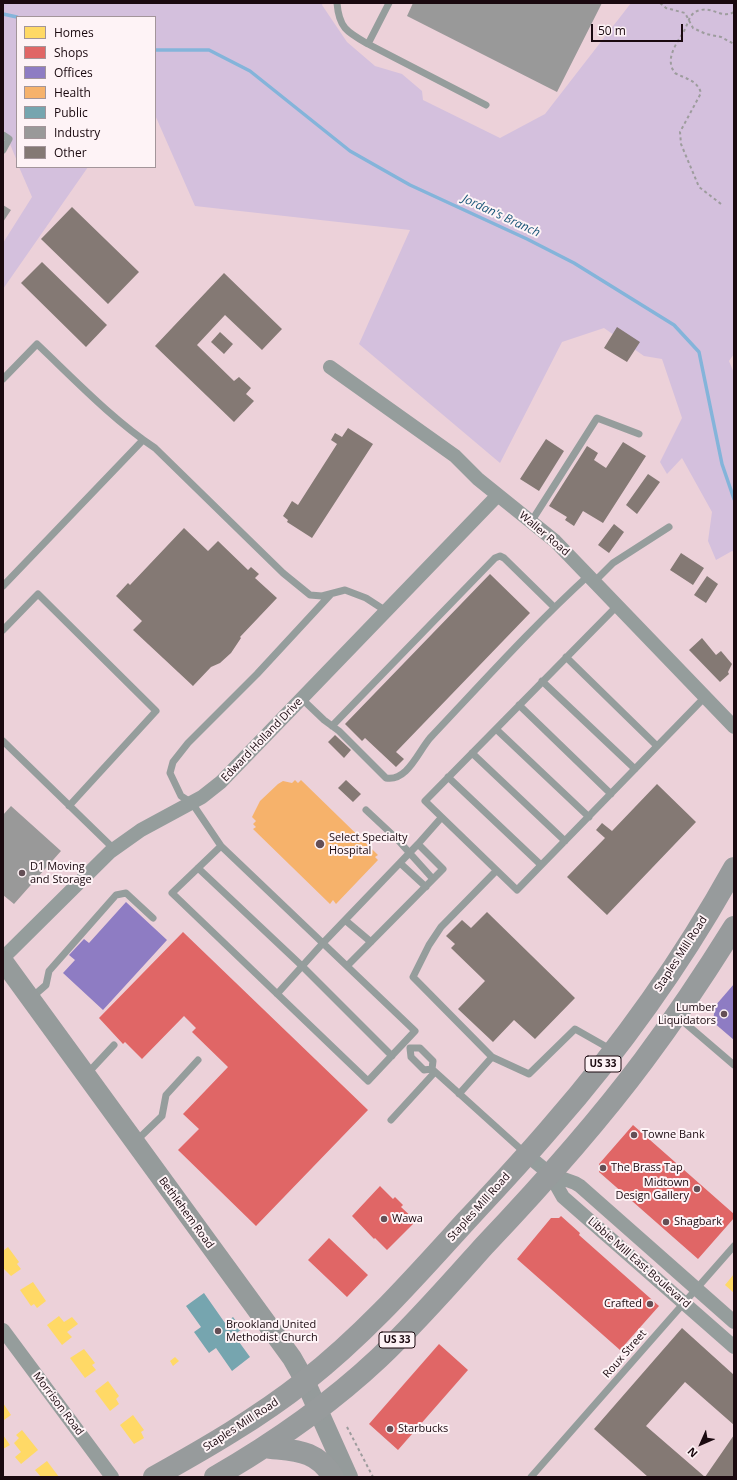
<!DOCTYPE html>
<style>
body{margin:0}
#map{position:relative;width:737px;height:1480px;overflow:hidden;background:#ecd1d9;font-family:"Open Sans",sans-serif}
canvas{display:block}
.frame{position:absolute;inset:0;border:4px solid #1a090f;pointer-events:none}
.legend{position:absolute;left:16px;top:16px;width:140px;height:152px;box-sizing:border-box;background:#fef3f6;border:1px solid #a3959a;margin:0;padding:5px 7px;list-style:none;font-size:12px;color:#1a090f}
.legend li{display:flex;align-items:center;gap:8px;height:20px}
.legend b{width:20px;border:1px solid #a3959a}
.north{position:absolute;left:681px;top:1424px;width:40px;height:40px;-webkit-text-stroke:3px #fef3f6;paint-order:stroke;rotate:225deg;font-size:11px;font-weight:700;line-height:16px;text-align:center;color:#1a090f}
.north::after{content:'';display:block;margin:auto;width:14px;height:18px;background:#1a090f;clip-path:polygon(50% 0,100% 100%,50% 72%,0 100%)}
.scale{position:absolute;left:591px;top:24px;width:92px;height:18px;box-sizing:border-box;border:2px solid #1a090f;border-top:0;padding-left:5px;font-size:12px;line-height:14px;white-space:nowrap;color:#1a090f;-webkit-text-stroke:3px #fef3f6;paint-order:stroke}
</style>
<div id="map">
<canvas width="737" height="1480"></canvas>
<div class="frame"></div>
<ul class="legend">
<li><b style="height:11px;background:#ffd966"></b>Homes</li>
<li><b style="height:11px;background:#e06666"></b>Shops</li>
<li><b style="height:11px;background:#8e7cc3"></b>Offices</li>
<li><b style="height:11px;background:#f6b26b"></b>Health</li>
<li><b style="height:11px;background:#76a5af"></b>Public</li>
<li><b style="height:11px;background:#999"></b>Industry</li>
<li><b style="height:11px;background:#847974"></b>Other</li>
</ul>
<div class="north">N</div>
<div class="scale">50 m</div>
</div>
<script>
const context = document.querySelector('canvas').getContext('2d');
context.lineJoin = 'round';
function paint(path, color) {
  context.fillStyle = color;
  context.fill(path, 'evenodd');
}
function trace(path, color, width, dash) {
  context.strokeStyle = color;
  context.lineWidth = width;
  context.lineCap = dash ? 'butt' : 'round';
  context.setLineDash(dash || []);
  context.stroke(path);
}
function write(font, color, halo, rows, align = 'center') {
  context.font = font + ' "Open Sans",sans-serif';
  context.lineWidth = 4;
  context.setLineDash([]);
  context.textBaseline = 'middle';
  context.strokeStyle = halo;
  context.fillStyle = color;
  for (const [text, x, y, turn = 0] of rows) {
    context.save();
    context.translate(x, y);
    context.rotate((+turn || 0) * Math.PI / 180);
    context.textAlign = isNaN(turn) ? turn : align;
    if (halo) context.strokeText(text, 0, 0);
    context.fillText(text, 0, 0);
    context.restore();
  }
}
paint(new Path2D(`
 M3,3h320l-1,2 25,37 28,24 27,8 20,17 1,9 77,38 45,-24 86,-111h103v351l-5,7 5,12v179l-2,-1 -16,9 -8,-19 4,-29 -30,-54 -15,16 -7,-12 22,-44 -20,-59 -18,-3 -40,-28 -42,14 -62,121 -141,-119 51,-114 -215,-24 -40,-91v-98h-138v144l-14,-34z
 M19,167h69l-85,122v-46l29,-46z`), '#d4c0dd');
paint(new Path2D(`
 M8,1247l11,15 -2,2 4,5 -10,7 -8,-8v-17z
 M734,1274v19l-9,-8z
 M33,1282l13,19 -9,7 -3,-4 -3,2 -11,-16z
 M59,1316l5,6 8,-5 6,7 -11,8 5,5 -10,8 -15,-20z
 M84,1349l11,14 -3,2 4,5 -11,8 -15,-20z
 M175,1357l4,4 -6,5 -3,-5z
 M108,1381l11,15 -3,3 3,5 -9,7 -15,-20z
 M3,1403l8,12 -7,5 -1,-2z
 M133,1415l11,15 -3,2 3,6 -10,6 -14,-19z
 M22,1430l16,20 -17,14 -6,-7 6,-5 -7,-9 5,-5 -3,-3z
 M3,1435l7,10 -7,4z
 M47,1461l12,16h-18l-6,-7z`), '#ffd966');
paint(new Path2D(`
 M183,932l185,178 -112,116 -78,-76 21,-21 -16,-15 45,-47 -36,-35 4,-4 -12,-12 -42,43 -17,-17 -2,2 -24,-26z
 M633,1125l101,89v4l-36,41 -99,-87v-8z
 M380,1186l13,13 2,-2 8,8 -2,2 15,14 -29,29 -12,-12 -1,1 -22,-23z
 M561,1216l19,17 -1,2 80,71 -39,44 -103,-91 34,-41h8z
 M329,1238l39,37 -21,22 -39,-37z
 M439,1344l29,26 -70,80 -29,-26z`), '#e06666');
paint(new Path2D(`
 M126,902l41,38 -64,70 -40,-37 12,-13 -6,-5 15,-16 5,4z
 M734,984v56l-21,-18 2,-16z`), '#8e7cc3');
paint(new Path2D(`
 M295,780l3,3 3,-3 77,75 -3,2 3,3 -42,44 -3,-4 -3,4 -77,-75 3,-2 -3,-3 3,-3 -4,-4 8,-16 18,-17 5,-3 9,2z`), '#f6b26b');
paint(new Path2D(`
 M204,1293l21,30 8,-6 9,12 -8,6 16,22 -18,14 -16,-23 -7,5 -15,-21 7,-5 -15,-21z`), '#76a5af');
paint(new Path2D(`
 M413,3h189l-45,89 -150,-76z
 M3,205l8,5 -8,12z
 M11,806l50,45 -47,53 -11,-9v-80z`), '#999');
trace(new Path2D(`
 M3,14l14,3
 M155,50h54l41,21 100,80 60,34 117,54 47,24 100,62 25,27 23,112 12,35`), '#84b4da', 3.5);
paint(new Path2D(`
 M72,207l67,65 -31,32 -67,-65z
 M42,262l65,63 -21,22 -65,-64z
 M224,273l58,56 -20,21 -37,-35 -28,30 37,36 5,-4 12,11 -5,6 8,7 -20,21 -79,-76z
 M617,327l23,15 -13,20 -23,-14z
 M220,332l13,12 -9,10 -13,-12z
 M348,428l25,16 -61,94 -25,-16 1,-2 -5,-4 9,-15 6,4 39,-61 -6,-4 4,-7 7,4z
 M546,439l18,12 -25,40 -19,-12z
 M623,442l23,14 -43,67 -20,-12 -9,15 -9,-6 2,-3 -18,-11 38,-60 11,7 -4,7 12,8z
 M648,474l12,8 -23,32 -11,-9z
 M614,524l10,8 -15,21 -11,-8z
 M184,528l24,23 10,-10 30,29 3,-3 8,7 -4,4 22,20 -37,39 1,1 -10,15 -11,10 -9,4 -18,19 -60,-56 9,-9 -26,-25 12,-13 2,2z
 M681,553l23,15 -11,17 -23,-15z
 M490,574l40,39 -134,139 8,7 -8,8 -31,-29 -3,3 -17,-17z
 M707,576l11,8 -12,19 -12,-8z
 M702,638l14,17 5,-4 11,13 -4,8 1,2 -9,8 -31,-32z
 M335,735l16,15 -7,8 -16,-16z
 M346,780l15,14 -8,8 -15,-14z
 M657,784l39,38 -89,93 -40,-38 38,-39 -9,-8 6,-7 10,8z
 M487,912l88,86 -40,41 -21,-19 -21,22 -35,-33 27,-28 -34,-33 4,-4 -9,-8 16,-16 9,8z
 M682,1328l52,47v50l-49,-43 -39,44 59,51h-57l-54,-48z
 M734,1435v42h-29z`), '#847974');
trace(new Path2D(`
 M660,3l6,5 19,5 8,15 13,6 15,3 13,7
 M721,204l-22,-17 -18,-43 -1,-12 21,-39c-4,-13 -15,-14 -26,-20 -11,-14 2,-30 9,-42 5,-9 5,-19 17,-21 12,-3 21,9 33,2
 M347,1427l26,50`), '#9d9c9d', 2, [3, 3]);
trace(new Path2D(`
 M337,3c2,25 10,29 31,41l21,-41
 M368,44l118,61
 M3,135l6,4 -6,11
 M3,379l34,-35c38,36 75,75 118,104l128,125 27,22 12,1 23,-6 21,8 20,13
 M531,522l66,-104 42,16
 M595,581l18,-18 56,-36
 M3,586l140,-146
 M618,605l-193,196 92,89 188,-193
 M3,630l35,-36 118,117 -87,95
 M566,657l91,89
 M542,681l93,88
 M302,699l22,21 15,11 47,47c21,4 32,-26 44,-40 52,-55 103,-112 159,-163
 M519,705l92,89
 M332,726l163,-168 5,-2 4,2 50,49
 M496,729l93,88
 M3,741l111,108
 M472,753l93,88
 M448,777l93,88
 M366,810l31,29 36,40
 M418,844l23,-26
 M221,846l-49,47 196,188 47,-50 -194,-185 -29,-43 -11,-7 -11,-23 3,-11 15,-19 69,-69 74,-80
 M400,863l26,24
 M198,868l104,98 90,90
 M345,920l26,22
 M277,994l46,-51 95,-99 25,25 -96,97
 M31,998l15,-13 3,-14 67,-76 10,-2 27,25
 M678,1017l56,48
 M410,1048h10l13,13 -1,8 -8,1 -13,-13z
 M492,1057l-79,-80 16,-32 12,-18 55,-56
 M432,1069l93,84
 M86,1075l28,-30
 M459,1094l33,-37 37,17 46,-45 37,21
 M391,1120l44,-48
 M135,1142l27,-26 4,-21 32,-35
 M531,1477l203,-231`), '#959d9c', 7);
trace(new Path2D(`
 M330,367l125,89 23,23 77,62 179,186
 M3,958l107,-106 31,-22 61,-33 19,-15 277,-287
 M527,1155l23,19 13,23 171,150
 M550,1174l25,9 5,3 154,136
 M3,1330l109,147`), '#959d9c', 14);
trace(new Path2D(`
 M3,961l289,397 13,23 43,96`), '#959b9b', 20);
trace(new Path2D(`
 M264,1447c29,4 52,1 69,30
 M154,1477c52,-29 104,-59 151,-96 60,-47 110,-104 161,-160 29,-31 58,-62 86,-95 69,-79 131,-166 182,-258
 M215,1477c59,-34 115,-73 164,-119 37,-35 71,-74 105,-112 56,-59 111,-120 160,-186 32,-43 62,-88 90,-133`), '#979b9c', 22);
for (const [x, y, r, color] of [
 [320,844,5,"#644f56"],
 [22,873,4,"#644f56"],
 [724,1014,4,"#644f56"],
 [634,1135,4,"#644f56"],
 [603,1168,4,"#644f56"],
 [697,1189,4,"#644f56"],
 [384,1219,4,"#644f56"],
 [666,1222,4,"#644f56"],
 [650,1304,4,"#644f56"],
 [218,1331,4,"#644f56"],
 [390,1429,4,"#644f56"]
]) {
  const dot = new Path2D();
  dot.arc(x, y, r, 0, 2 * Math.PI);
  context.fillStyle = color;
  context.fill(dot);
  trace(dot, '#fef3f6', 1.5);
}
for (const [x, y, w] of [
 [603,1064,36],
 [397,1340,36]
]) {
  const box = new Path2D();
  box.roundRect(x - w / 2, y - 8, w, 16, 3);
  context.fillStyle = '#fef3f6';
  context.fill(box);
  trace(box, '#1a090f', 1);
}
write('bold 10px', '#1a090f', null, [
 ["US 33",603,1064],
 ["US 33",397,1340]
]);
write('11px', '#1a090f', '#fef3f6', [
 ["Waller Road",544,534,40],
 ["Edward Holland Drive",262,740,-46],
 ["Staples Mill Road",681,954,-57],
 ["Staples Mill Road",479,1207,-48],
 ["Bethlehem Road",186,1213,54],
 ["Libbie Mill East Boulevard",639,1263,41],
 ["Roux Street",625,1354,-49],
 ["Morrison Road",58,1404,53],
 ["Staples Mill Road",241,1425,-33]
]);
write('11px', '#1a090f', '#fef3f6', [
 ["Select Specialty",329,838],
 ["Hospital",329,851],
 ["D1 Moving",30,867],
 ["and Storage",30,880],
 ["Lumber",716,1008,"right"],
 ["Liquidators",716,1021,"right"],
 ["Towne Bank",642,1135],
 ["The Brass Tap",611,1168],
 ["Midtown",689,1183,"right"],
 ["Design Gallery",689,1196,"right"],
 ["Wawa",392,1219],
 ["Shagbark",674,1222],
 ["Crafted",642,1304,"right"],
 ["Brookland United",226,1325],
 ["Methodist Church",226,1338],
 ["Starbucks",398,1429]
], 'left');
write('italic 12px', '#195678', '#fef3f6', [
 ["Jordan's Branch",501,216,25]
]);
</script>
